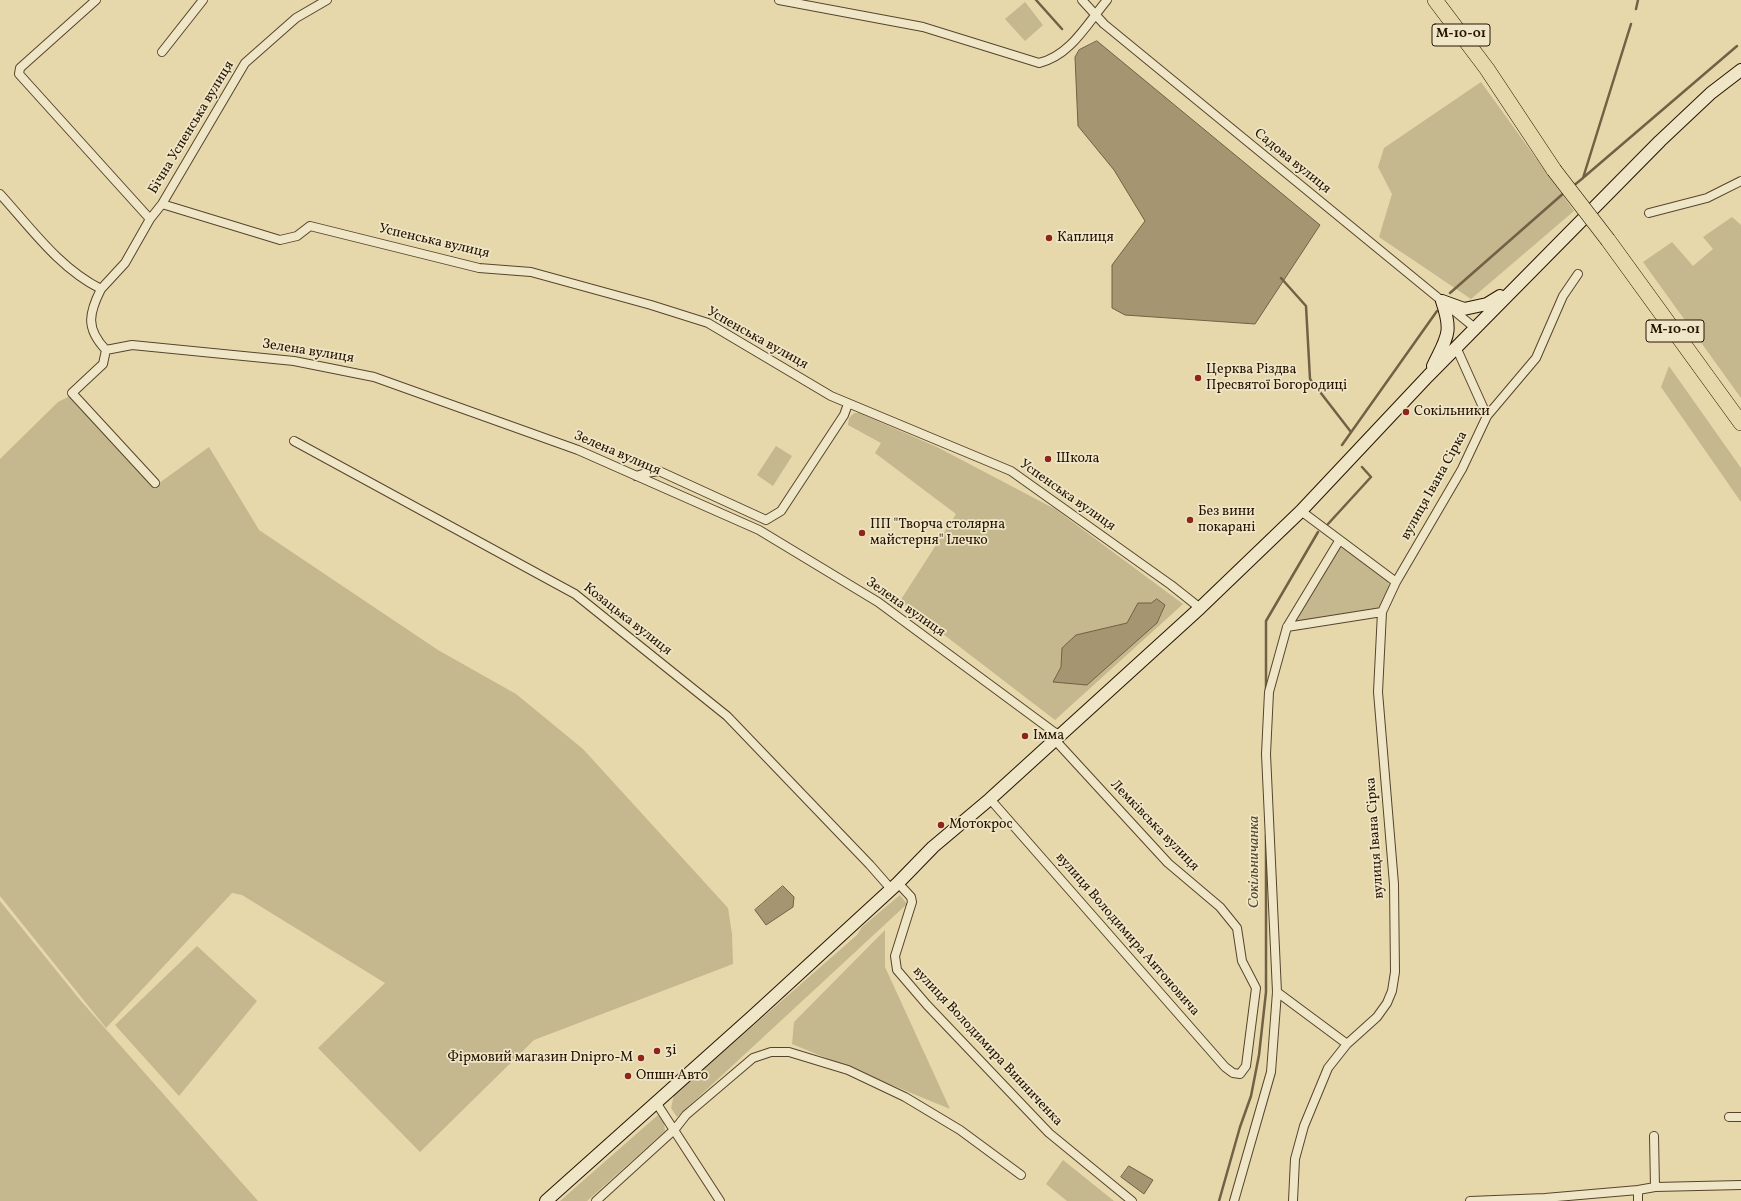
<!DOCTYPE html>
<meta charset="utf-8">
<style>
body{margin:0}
canvas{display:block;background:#e6d8ab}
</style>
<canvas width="1741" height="1201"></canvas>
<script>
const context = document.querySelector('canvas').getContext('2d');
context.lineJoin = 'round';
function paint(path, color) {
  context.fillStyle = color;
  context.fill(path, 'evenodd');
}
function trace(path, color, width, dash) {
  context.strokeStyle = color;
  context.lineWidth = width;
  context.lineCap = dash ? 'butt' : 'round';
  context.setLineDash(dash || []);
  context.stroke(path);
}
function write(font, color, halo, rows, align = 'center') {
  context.font = font + ' Vollkorn,serif';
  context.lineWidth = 3.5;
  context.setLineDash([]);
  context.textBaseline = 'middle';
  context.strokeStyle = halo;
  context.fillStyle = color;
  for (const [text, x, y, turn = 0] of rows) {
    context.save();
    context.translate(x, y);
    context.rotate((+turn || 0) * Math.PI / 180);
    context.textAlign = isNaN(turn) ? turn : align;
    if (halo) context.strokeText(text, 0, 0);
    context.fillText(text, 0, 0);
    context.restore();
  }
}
paint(new Path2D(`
 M1025,2l18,23 -18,16 -20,-22z
 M1481,82l93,129 -103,88 -92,-62 13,-43 -14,-27 6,-19z
 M1732,217l9,8v173l-98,-136 29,-20 21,24 20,-17 -10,-12z
 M1669,366l72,102v34l-80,-115z
 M72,395l83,91 54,-39 50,83 179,120 78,44 67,55 145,159 4,26 1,30 -199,76 -114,112 -102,-104 67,-65 -143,-88 -10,-2 -126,135 -106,-132v-437l58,-57z
 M854,413h5l78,34 118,62 128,95 -128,116 -155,-119 56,-87 -81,-61 6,-10 -33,-18 1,-7z
 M776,446l16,10 -19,30 -16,-11z
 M1340,546l6,2 41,31 3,9 -8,20 -87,16 -3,-3z
 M900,895l7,9 -230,213 -6,-9 3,-13 183,-160 5,-8z
 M0,901l81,100 177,200h-258z
 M885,930v37l65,142 -158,-65 2,-22z
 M197,946l60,55 -78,95 -64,-71z
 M658,1115l6,6 1,10 -78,70h-27z
 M1063,1160l51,41h-47l-21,-17z`), '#c5b78e');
const water = new Path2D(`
 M1097,41l223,184 -65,99 -130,-9 -13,-7v-43l33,-44 -31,-51 -36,-44 -3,-69 4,-7z
 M1157,599l8,6 -8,18 -70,62 -34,-3 8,-15 1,-19 14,-13 51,-12 11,-20h13z
 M783,886l11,11 -1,10 -27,18 -11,-15z
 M1129,1166l24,14 -9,14 -23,-17z`);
paint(water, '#a59571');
trace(water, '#726144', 1);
trace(new Path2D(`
 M1036,0l26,29
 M1636,9l2,-9
 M1584,177l153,-131
 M1572,187l11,-9 48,-154
 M1281,278l25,28 4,73 41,53
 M1450,293l115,-101
 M1342,445l95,-134
 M1328,524l43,-47 -9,-10
 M1266,690v-69l52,-89
 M1219,1201l21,-74 11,-31 8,-41 7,-63v-157`), '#726144', 2.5);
const street = new Path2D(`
 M96,0l-76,68 -1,6 131,145
 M779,0l144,27 116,36c31,-7 48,-39 68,-63
 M1082,0l22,24 371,304
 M162,52l41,-52
 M0,194c31,34 59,74 101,95 -12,24 -16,39 5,61
 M162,204l118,36 17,-4 13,-10 169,42 52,4 120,33 57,18 123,73 180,75 160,114 29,23
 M1649,213l58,-15 34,-17
 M101,289l24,-26 25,-44 12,-15 83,-141 51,-45 31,-18
 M1456,347l31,69
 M106,350l26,-5 162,16 80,16 204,73 181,80 119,72 176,130 7,2
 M106,350l-3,14 -31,29 83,90
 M294,441l281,153 152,122 143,149 21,24
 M636,476l10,-3 13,-2 107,49 15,-9 63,-96 4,-11
 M1301,511l95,71
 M1287,627l95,-15
 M990,799l235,268 8,6 7,1 6,-8 10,-78 -14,-27 -5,-33 -17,-21 -52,-44 -113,-123
 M898,883l13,14 1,5 -17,54 2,14 30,35 122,128 83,68
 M1277,992l70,52
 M658,1101l1,6 61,94
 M1729,1117h12
 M1655,1187l86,-2
 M596,1201l79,-72 11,-14 67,-57 18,-6h18l59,18 57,27 55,33 61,45
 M1234,1201l37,-129 6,-80 -11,-238 3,-62 18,-65 52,-86
 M1293,1201l2,-42 9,-33 24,-58 19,-24 30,-27 10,-14 5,-12 3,-19 -1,-88 -16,-192 4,-80 14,-30 66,-113 25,-53 49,-58 27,-62 15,-22
 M1470,1201l75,-3 93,-8
 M1638,1201v-11l17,-3 -1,-51`);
const secondary = new Path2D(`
 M1442,301l22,8 23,-5 13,-8
 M1433,366c14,-29 20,-33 9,-65
 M546,1201l207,-185 145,-133 35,-36 57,-48 210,-191 101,-97 127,-135 232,-235 51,-48 30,-23`);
const highway = new Path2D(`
 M1435,0l52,69 67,101
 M1608,240l133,183`);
trace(street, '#56452b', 10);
trace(secondary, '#261400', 14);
trace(highway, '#261400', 16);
trace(street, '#efe6c8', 8);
trace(secondary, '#efe6c8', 12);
trace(highway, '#e6d8ab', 15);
const highwayBridge = new Path2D(`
 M1554,170l54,70`);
trace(highwayBridge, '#261400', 16, []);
trace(highwayBridge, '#e6d8ab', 15);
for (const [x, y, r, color] of [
 [1049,238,4,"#8f2418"],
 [1198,378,4,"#8f2418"],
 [1406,412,4,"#8f2418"],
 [1048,459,4,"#8f2418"],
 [1190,520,4,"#8f2418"],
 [862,533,4,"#8f2418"],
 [1025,736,4,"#8f2418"],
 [941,825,4,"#8f2418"],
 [657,1051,4,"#8f2418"],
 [641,1058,4,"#8f2418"],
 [628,1076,4,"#8f2418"]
]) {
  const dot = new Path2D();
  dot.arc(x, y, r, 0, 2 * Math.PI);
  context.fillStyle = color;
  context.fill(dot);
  trace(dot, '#efe6c8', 1.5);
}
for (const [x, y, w] of [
 [1461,35,58],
 [1675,331,58]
]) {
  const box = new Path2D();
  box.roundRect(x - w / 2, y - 11, w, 22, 3);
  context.fillStyle = '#efe6c8';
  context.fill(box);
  trace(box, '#261400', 1);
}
write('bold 13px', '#261400', null, [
 ["М-10-01",1461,35],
 ["М-10-01",1675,331]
]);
write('14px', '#261400', '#efe6c8', [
 ["Бічна Успенська вулиця",192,128,-59],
 ["Садова вулиця",1292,162,39],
 ["Успенська вулиця",434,242,13],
 ["Успенська вулиця",757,339,29],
 ["Зелена вулиця",308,352,9],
 ["Зелена вулиця",617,454,23],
 ["вулиця Івана Сірка",1435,486,-61],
 ["Успенська вулиця",1067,496,35],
 ["Зелена вулиця",905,608,35],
 ["Козацька вулиця",627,620,38],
 ["Лемківська вулиця",1154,826,46],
 ["вулиця Івана Сірка",1376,838,-94],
 ["вулиця Володимира Антоновича",1127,935,49],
 ["вулиця Володимира Винниченка",987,1047,47]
]);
write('14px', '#261400', '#efe6c8', [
 ["Каплиця",1057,238],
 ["Церква Різдва",1206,370],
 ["Пресвятої Богородиці",1206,386],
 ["Сокільники",1414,412],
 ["Школа",1056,459],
 ["Без вини",1198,512],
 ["покарані",1198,528],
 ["ПП \"Творча столярна",870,525],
 ["майстерня\" Ілечко",870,541],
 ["Імма",1033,736],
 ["Мотокрос",949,825],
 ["3і",665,1051],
 ["Фірмовий магазин Dnipro-M",633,1058,"right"],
 ["Опшн Авто",636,1076]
], 'left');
write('italic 15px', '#59482d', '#efe6c8', [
 ["Сокільничанка",1255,862,-90]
]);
</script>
